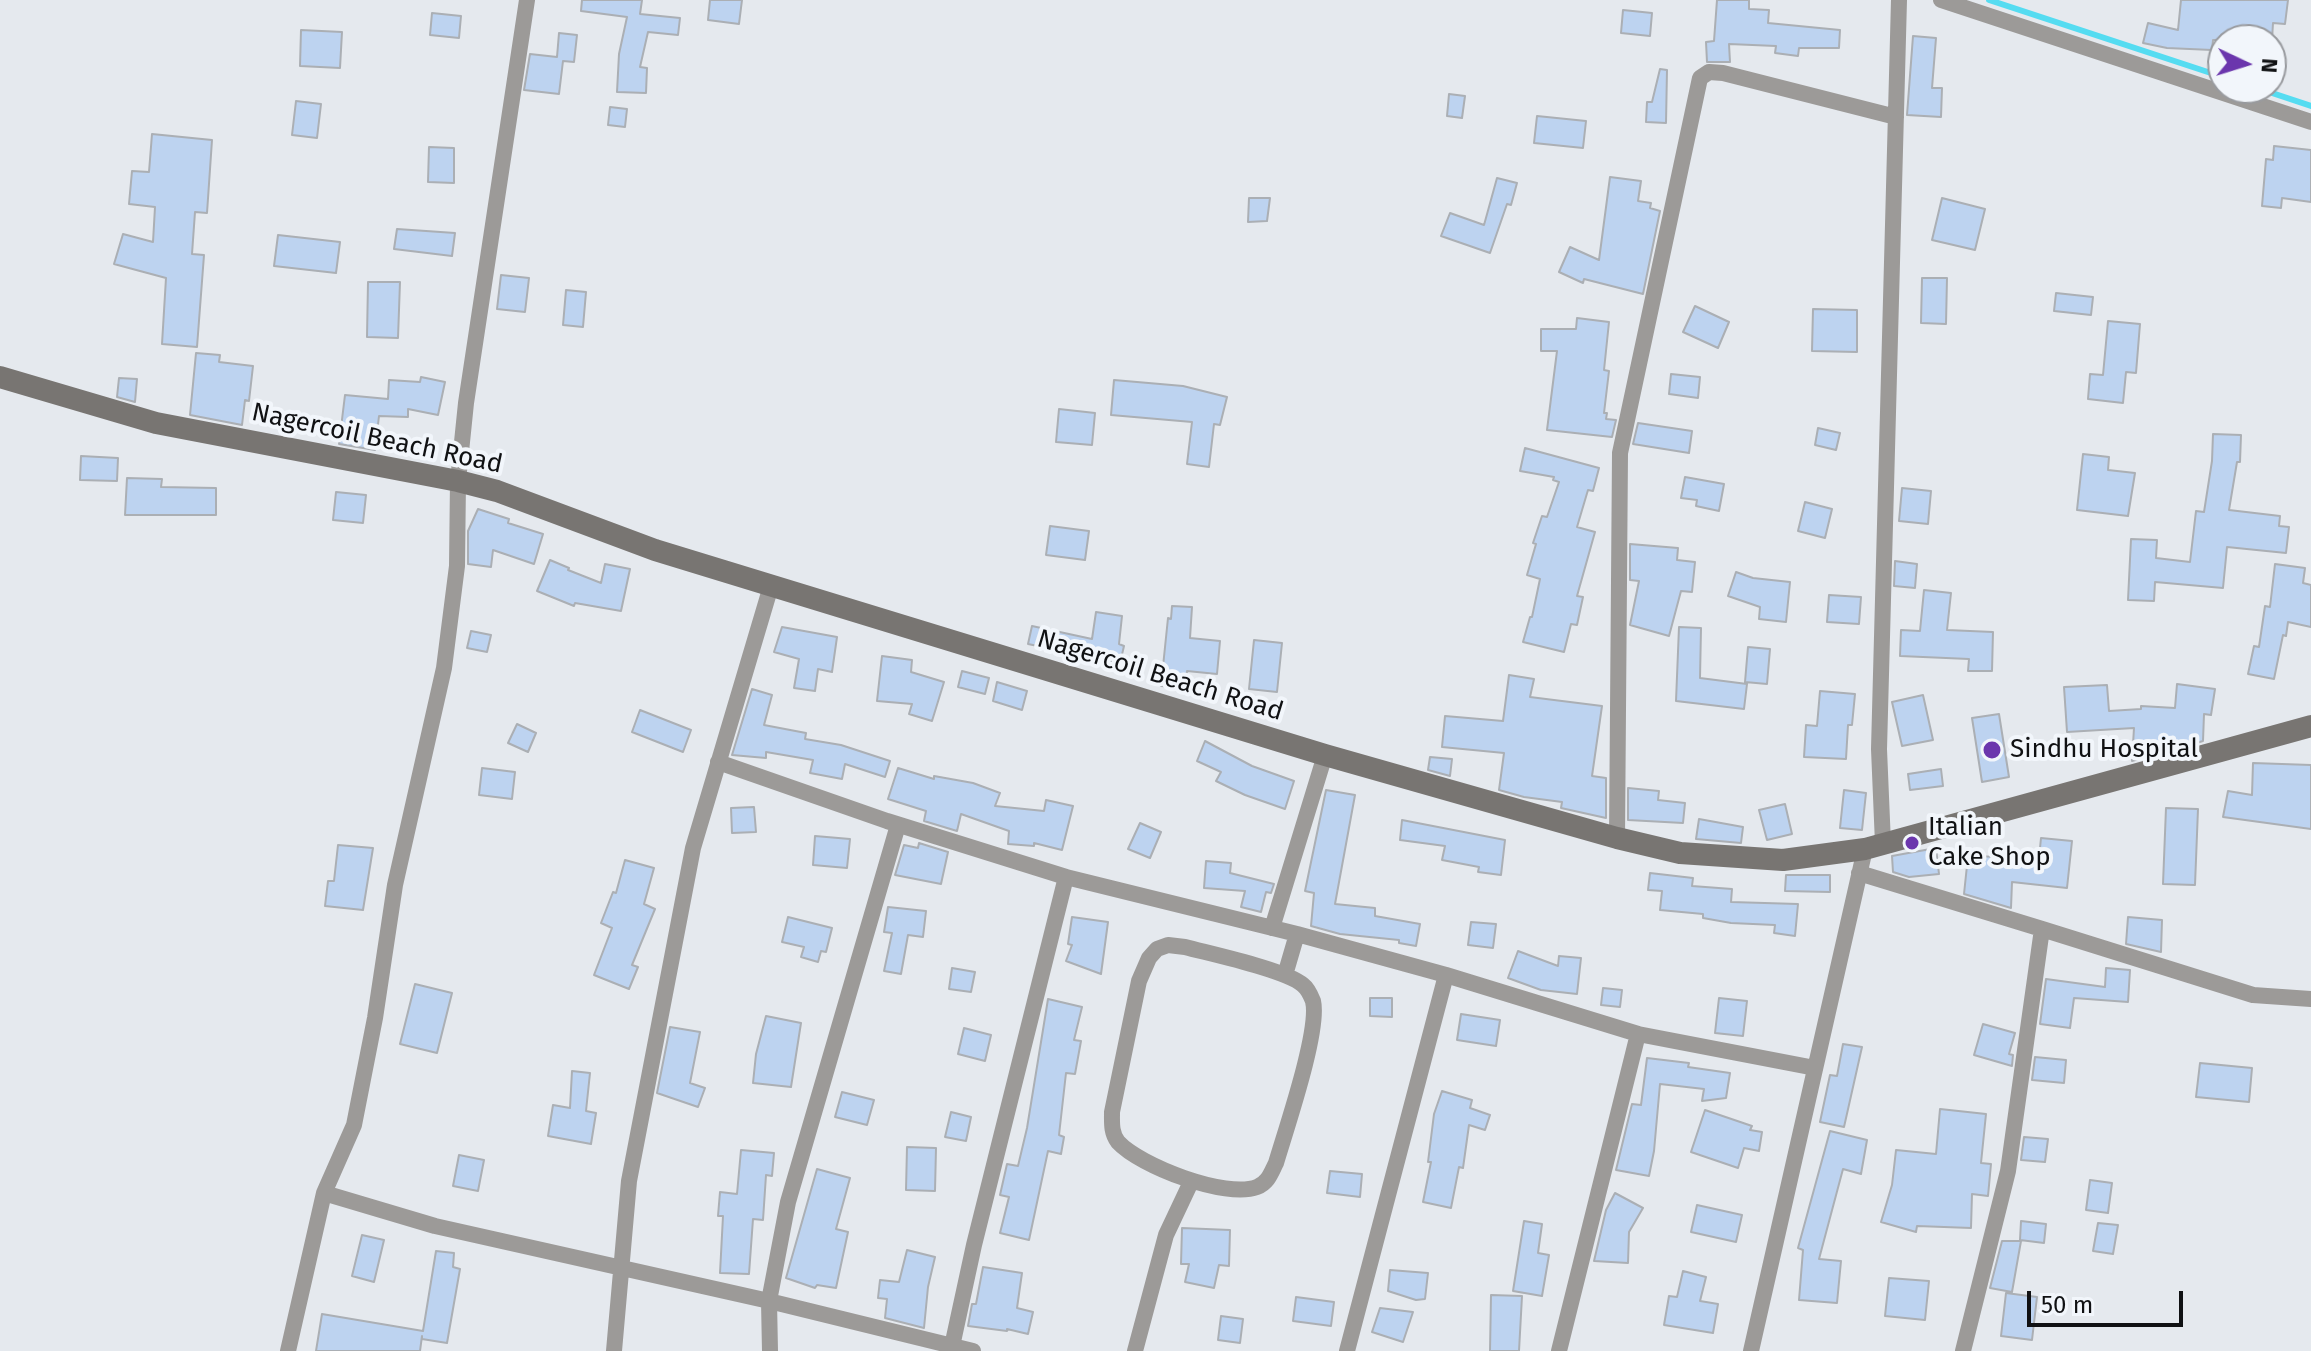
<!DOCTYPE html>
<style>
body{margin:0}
#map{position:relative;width:2311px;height:1351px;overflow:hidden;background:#e5e9ee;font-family:"Fira Sans",sans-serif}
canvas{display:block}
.north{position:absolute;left:2207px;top:24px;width:80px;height:80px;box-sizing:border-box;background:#f2f6fb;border:2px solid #989a9e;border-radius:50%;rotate:94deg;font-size:22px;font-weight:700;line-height:32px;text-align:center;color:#101113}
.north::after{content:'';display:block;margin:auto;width:28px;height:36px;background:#6b36ad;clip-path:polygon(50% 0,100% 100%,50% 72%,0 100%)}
.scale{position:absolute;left:2027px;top:1291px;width:156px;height:36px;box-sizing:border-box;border:4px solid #101113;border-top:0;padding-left:10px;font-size:24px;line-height:28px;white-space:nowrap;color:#101113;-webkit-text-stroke:6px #f2f6fb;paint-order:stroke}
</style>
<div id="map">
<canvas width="2311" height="1351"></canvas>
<div class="north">N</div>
<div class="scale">50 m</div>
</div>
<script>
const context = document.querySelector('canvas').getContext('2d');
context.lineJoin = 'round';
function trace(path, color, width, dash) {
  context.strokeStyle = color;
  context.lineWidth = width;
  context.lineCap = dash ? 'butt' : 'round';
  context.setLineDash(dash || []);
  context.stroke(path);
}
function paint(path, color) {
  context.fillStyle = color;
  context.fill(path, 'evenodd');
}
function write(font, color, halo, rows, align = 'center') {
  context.font = font + ' "Fira Sans",sans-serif';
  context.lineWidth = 8;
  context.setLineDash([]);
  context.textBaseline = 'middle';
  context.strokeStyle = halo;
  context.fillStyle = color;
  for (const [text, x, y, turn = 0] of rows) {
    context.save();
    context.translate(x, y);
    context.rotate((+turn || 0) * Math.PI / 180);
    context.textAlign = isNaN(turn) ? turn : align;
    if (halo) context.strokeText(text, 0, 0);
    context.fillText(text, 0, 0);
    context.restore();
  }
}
trace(new Path2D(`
 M1989,0l234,77
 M2257,88l54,18`), '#55dcf1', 6);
const building = new Path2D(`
 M582,0h60l-2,14 40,4 -2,17 -30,-3 -8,35 7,1 -1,25 -29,-1 2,-38 8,-37 -46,-6z
 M710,0h32l-3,24 -31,-4z
 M1717,0h32v9l20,1 -1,13 72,7 -1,18h-40l-1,8 -23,-3 1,-7 -47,-2 1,18h-23l-1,-20 8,-1z
 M2181,0h107l-3,24 -12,-1 -1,17h-59l-1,10 -45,-2 -24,-5 5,-20 30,7z
 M1623,10l29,3 -2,23 -29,-3z
 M432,13l29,3 -2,22 -29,-3z
 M301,30l41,2 -2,36 -40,-2z
 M559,33l18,2 -3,27 -11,-1 -4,33 -35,-4 6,-36 27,3z
 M1913,36l23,2 -4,50h10l-1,29 -34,-2z
 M1660,69l7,1 -1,53 -20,-1 1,-20h5z
 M1449,94l16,2 -3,22 -15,-2z
 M296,101l25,3 -4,34 -25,-3z
 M610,107l17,2 -2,18 -17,-2z
 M1537,116l49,5 -3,27 -49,-5z
 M152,134l60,6 -5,73 -12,-1 -3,42 12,1 -7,92 -35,-3 4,-66 -52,-14 9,-30 30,8 2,-35 -26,-3 3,-33 17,1z
 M2274,146l37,4v52l-29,-4 -1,10 -19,-2 4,-47 7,1z
 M429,147l25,1v35l-26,-1z
 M1610,177l31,4 -3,20 13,2 -1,5 10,3 -17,83 -59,-15 -1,4 -24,-11 11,-25 29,13z
 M1497,178l20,5 -6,22 -4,-1 -17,49 -49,-17 9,-23 34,12z
 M1249,198h21l-3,23 -19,1z
 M1942,198l43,11 -10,41 -43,-10z
 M397,229l58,4 -3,23 -58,-7z
 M278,235l62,7 -4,31 -62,-7z
 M501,275l28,3 -4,34 -28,-3z
 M1922,278h25l-1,46 -25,-1z
 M368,282h32l-2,56 -31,-1z
 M566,290l20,2 -3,35 -20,-2z
 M2056,293l37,4 -2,18 -37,-4z
 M1695,306l34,16 -11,26 -35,-16z
 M1813,309l44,1v42l-45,-1z
 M1577,318l32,4 -5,48 5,1 -5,42h3l-1,6 10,1 -4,17 -65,-7 10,-79h-16v-22h35z
 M2108,321l32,3 -4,49 -10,-1 -3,31 -35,-4 2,-25 13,1z
 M196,353l24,2 -1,7 34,4 -4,35 -4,-1 -3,25 -52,-10z
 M1671,374l29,3 -2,21 -29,-4z
 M421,377l24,5 -7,33 -30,-6v8l-29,-1 -4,34 -36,-6 6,-49 43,4 1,-19 31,2z
 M119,378l18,1 -2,23 -18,-5z
 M1114,380l69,6 44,11 -7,28 -6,-1 -5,43 -22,-3 5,-42 -81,-7z
 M1059,409l36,4 -3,32 -36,-3z
 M1638,423l54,8 -3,22 -56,-9z
 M1818,428l22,5 -4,17 -21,-5z
 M2213,434l28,1 -1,27h-3l-8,48 51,6 -1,10 10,1 -3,26 -59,-6 -4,41 -68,-6 -1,19 -26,-1 3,-61 26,1 -1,18 34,4 6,-51 8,1 8,-51z
 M1525,448l74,20 -6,23 -5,-1 -11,37 18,5 -18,64 6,1 -6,28 -6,-1 -7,28 -41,-10 7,-25h2l8,-38 -13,-4 9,-31 -3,-1 9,-27 5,1 12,-35 -6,-2 1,-3 -34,-6z
 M2083,454l26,3 -1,13 27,3 -7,43 -51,-6z
 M81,456l37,2 -1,23 -37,-1z
 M1685,477l39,7 -5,27 -23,-5 1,-6 -16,-2z
 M127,478l35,1 -1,8 55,1v27h-91z
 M1902,488l29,3 -3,33 -29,-3z
 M336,492l30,3 -3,28 -30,-3z
 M1805,502l27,7 -7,29 -27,-7z
 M478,509l31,10 -1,4 35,11 -9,30 -41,-14 -2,17 -23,-3v-33z
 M1050,526l39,5 -4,29 -39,-5z
 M1630,544l48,4 -1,12 18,2 -3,30 -11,-1 -12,45 -39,-11 9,-44 -9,-1z
 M550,560l19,8 -1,2 33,13 4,-19 25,5 -9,42 -46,-8 -1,3 -37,-15z
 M1895,561l22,3 -2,24 -21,-2z
 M2275,564l30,4 -2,15 8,2v42l-23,-5 -2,14 -3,-1 -9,44 -26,-5 6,-28 5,1 6,-41 5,1z
 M1736,572l17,6 37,4 -4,40 -27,-3 1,-12 -32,-11z
 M1924,590l27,3 -4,37 46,2 -1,39h-24l1,-12 -69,-3 1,-26 19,1z
 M1829,595l32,2 -2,27 -32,-2z
 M1172,606l20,1 -2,31 30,3 -3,33 -30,-3 -2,17 -24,-2 7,-68 3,1z
 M1096,612l26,4 -3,28 5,2 -4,17 -92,-19 4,-18 60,13z
 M782,627l55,10 -5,35 -14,-3 -3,22 -21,-3 5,-29 -25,-7z
 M1679,627l22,1 -1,50 47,6 -3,25 -68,-8z
 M471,631l20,4 -4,17 -20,-4z
 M1254,640l28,3 -5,49 -28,-3z
 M1748,647l22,2 -3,35 -22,-2z
 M882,656l30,4 -1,12 33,10 -12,39 -23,-7 3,-10 -35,-3z
 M962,671l27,7 -4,16 -27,-7z
 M1509,675l25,4 -4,18 72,9 -10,70 14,2v40l-45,-10 1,-6 -38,-5 -25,-7 5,-37 -62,-6 3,-31 58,5z
 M997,682l30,9 -5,19 -29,-9z
 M2177,684l38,5 -4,26 -7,-1 -1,27 -27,8 -22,-1 -1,7 -21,6 2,-33 -67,4 -3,-45 43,-2 2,26 32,-2v-3l34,2z
 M752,689l20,6 -8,30 42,8 -1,6 36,6 49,16 -5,16 -40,-13 -3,15 -32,-6 3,-13 -47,-8v6l-34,-3z
 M1820,691l35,3 -3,31h-4l-2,34 -42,-2 2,-32 11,1z
 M1923,695l10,45 -31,6 -10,-44z
 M640,710l51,20 -8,22 -51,-20z
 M1999,714l10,63 -27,5 -10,-64z
 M517,724l19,9 -8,19 -20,-9z
 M1205,741l47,25 42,15 -9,28 -40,-14 -29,-14 5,-9 -24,-11z
 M1430,757l22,2 -2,17 -22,-6z
 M2253,763l58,2v64l-88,-12 5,-26 24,4z
 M482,768l33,4 -3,27 -33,-4z
 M898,768l36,11v-3l39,7 27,10 -5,13 49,5 2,-11 27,6 -11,44 -28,-7v3l-26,-2 1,-13 -48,-17 -4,17 -33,-10 2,-10 -38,-12z
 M1941,769l2,17 -33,4 -2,-16z
 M1628,788l31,3 -1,9 27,3 -2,20 -55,-3z
 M1326,790l29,5 -20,109 40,4v8l45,8 -4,22 -17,-3v-3l-59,-6 -29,-8 3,-33 -9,-2z
 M1844,790l22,3 -4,37 -22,-2z
 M1785,804l7,30 -25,6 -8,-30z
 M754,807l2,25 -24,1 -1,-25z
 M2166,808l32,1 -3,76 -32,-1z
 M1699,819l44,8 -2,16 -45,-4z
 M1402,820l103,20 -4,35 -23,-3 1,-5 -37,-7 3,-14 -45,-6z
 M1140,823l21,9 -11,26 -22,-9z
 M815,836l35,3 -3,29 -34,-3z
 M2041,838l31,3 -5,47 -55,-6 -1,26 -47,-14 4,-38 71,2z
 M919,843l29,9 -7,32 -46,-9 9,-30 14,3z
 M338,845l35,3 -10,62 -38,-4 3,-25h6z
 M1936,848l3,26 -30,3 -16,-5 -1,-16z
 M625,860l29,8 -10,36 11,5 -23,56 6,2 -9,22 -35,-14 18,-47 -11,-5 12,-31 3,1z
 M1206,861l25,2 -1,10 44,11 -3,9 -5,-1 -5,20 -20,-5 4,-16 -41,-3z
 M1650,873l43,5 -1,8 40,3 -1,13 67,2 -3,32 -21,-3 1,-8 -44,-2 -28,-5v-4l-43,-4 2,-19 -14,-1z
 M1786,875h44v17l-45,-1z
 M888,907l38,4 -3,26 -15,-2 -7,39 -17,-3 8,-38 -8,-1z
 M788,917l44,11 -6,24 -5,-1 -3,11 -17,-5 3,-10 -22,-5z
 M1072,917l36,5 -7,52 -35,-13 6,-16 -4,-1z
 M2128,917l34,3 -1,32 -35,-8z
 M1471,922l25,2 -3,24 -25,-3z
 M1518,951l40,15 1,-10 22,2 -4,36 -36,-4 -33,-12z
 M952,968l23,4 -4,20 -22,-3z
 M2106,968l24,2 -2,32 -54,-4 -4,30 -30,-4 6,-45 59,8z
 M415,984l37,9 -15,60 -37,-9z
 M1603,988l19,2 -2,17 -19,-2z
 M1370,998h22v19l-22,-1z
 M1719,998l28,3 -4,35 -28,-3z
 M1048,999l34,8 -8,33 7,1 -6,33 -9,-1 -7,62 5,2 -3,17 -13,-3 -19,89 -29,-7 9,-36 -9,-2 7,-31 11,2 9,-38z
 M1461,1014l39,6 -4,26 -39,-6z
 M766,1016l35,7 -10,64 -38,-4 3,-29z
 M1983,1024l32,9 -6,21 4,1 -1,11 -38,-11z
 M670,1027l30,5 -10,51 15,5 -7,19 -41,-14z
 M964,1028l27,7 -6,26 -27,-7z
 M1843,1044l19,3 -18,80 -24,-5 10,-47 7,1z
 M2035,1057l31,3 -2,23 -32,-3z
 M1647,1058l42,5 -1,4 42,6 -4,25 -24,3 2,-12 -44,-5 -6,67 -5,25 -33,-6 16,-66 9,1z
 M2200,1063l52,5 -3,34 -53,-5z
 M572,1071l18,2 -4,38 10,2 -5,31 -43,-8 5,-31 17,3z
 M1442,1091l30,9 -2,8 20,7 -5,15 -16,-5 -6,43 -4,-1 -8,41 -28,-6 8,-40h-3l6,-48z
 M842,1092l32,8 -7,25 -32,-8z
 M1940,1109l46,5 -5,49 10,1 -3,32 -16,-2 -1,34 -54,-2 -1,6 -35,-10 11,-37 4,-35 40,4z
 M1705,1110l47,16 -2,4 12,2 -3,19 -15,-3 -6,20 -47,-16z
 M951,1112l20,5 -5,24 -21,-4z
 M1830,1131l37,9 -6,34 -18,-5 -24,90 22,2 -4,42 -38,-3 4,-50 -5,-2z
 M2024,1137l24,2 -3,23 -24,-2z
 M907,1147l29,1 -1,43 -29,-1z
 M741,1150l33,3 -2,23 -6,-1 -3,45 -10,-1 -4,55 -29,-1 3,-57h-5l2,-24 17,2z
 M459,1155l25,5 -6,31 -25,-5z
 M817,1169l33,9 -14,51 12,3 -12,56 -19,-3 -2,3 -29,-10z
 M1330,1171l32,3 -2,23 -33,-4z
 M2090,1180l22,3 -4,30 -22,-3z
 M1615,1193l28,15 -14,24 -1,31 -34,-2 12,-51z
 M1697,1205l45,10 -6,27 -45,-10z
 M1524,1221l18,3 -4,29 11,2 -7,41 -29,-5z
 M2021,1221l25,3 -2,19 -24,-3z
 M2098,1223l20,2 -5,29 -20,-3z
 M1182,1228l48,2 -1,36 -10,-1 -5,23 -29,-6 4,-18h-8z
 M362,1235l22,5 -10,42 -22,-6z
 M2002,1241h19l-9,51 -22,-4z
 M907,1250l28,7 -7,30 -4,41 -39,-10 2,-19 -9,-1 2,-18 19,2z
 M436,1251l18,2 -1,14 7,2 -13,74 -25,-4v-3l-2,15h-104l6,-37 101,17z
 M983,1267l39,6 -5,35 16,4 -5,22 -21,-5v2l-39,-5 4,-22h4z
 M1390,1270l38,3 -3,26 -9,1 -28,-9z
 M1683,1271l23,6 -6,24 18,3 -5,29 -49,-8 5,-29 8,1z
 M1889,1278l40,3 -4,39 -40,-4z
 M2006,1293l31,4 -5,43 -31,-4z
 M1491,1295l31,1 -3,55h-29z
 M1296,1297l38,5 -3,24 -38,-5z
 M1380,1308l33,4 -10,30 -31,-10z
 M1221,1316l22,3 -3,24 -22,-3z`);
paint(building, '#bdd3f0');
trace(building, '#abafb4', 2);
trace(new Path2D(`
 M1941,0l370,122
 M718,762l169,59 179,56 -92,368 -23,106
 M1617,838l3,-385 80,-375 9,-6 14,1 173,44
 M1883,844l-4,-95 20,-749
 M1859,873l183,56 -34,242 -45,180
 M1066,877l231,57 149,41
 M1272,928l53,-173
 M2042,929l211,66 58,4
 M1168,945l17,2c26,7 101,23 118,38 4,3 8,11 10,16 7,29 -27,128 -37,162 -5,10 -8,20 -19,24 -31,12 -117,-21 -139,-45 -7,-9 -6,-19 -6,-30l27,-131 10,-23 8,-9z
 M1285,975l12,-41
 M1638,1034l177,34
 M324,1193l111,33 334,75 204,50
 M288,1351l36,-158 30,-68 21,-107 20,-133 49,-217 13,-102 1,-85 8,-78 61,-403
 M614,1351l15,-170 64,-333 78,-262
 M770,1351l-1,-50 19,-99 110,-377
 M1135,1351l31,-116 25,-53
 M1347,1351l99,-376 192,59 -79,317
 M1751,1351l114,-502`), '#9c9a98', 16);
trace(new Path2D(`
 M0,377l156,46 302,58 39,10 158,59 670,205 292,83 63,15 103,7 82,-11 446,-123`), '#787572', 22);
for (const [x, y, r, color] of [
 [1992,750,10,"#6b36ad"],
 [1912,843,8,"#6b36ad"]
]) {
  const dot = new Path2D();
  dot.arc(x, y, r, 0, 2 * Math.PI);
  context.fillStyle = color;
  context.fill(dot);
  trace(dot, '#f2f6fb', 3);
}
write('26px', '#101113', '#f2f6fb', [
 ["Nagercoil Beach Road",377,439,12],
 ["Nagercoil Beach Road",1160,676,17]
]);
write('26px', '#101113', '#f2f6fb', [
 ["Sindhu Hospital",2010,750],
 ["Italian",1928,828],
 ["Cake Shop",1928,858]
], 'left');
</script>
